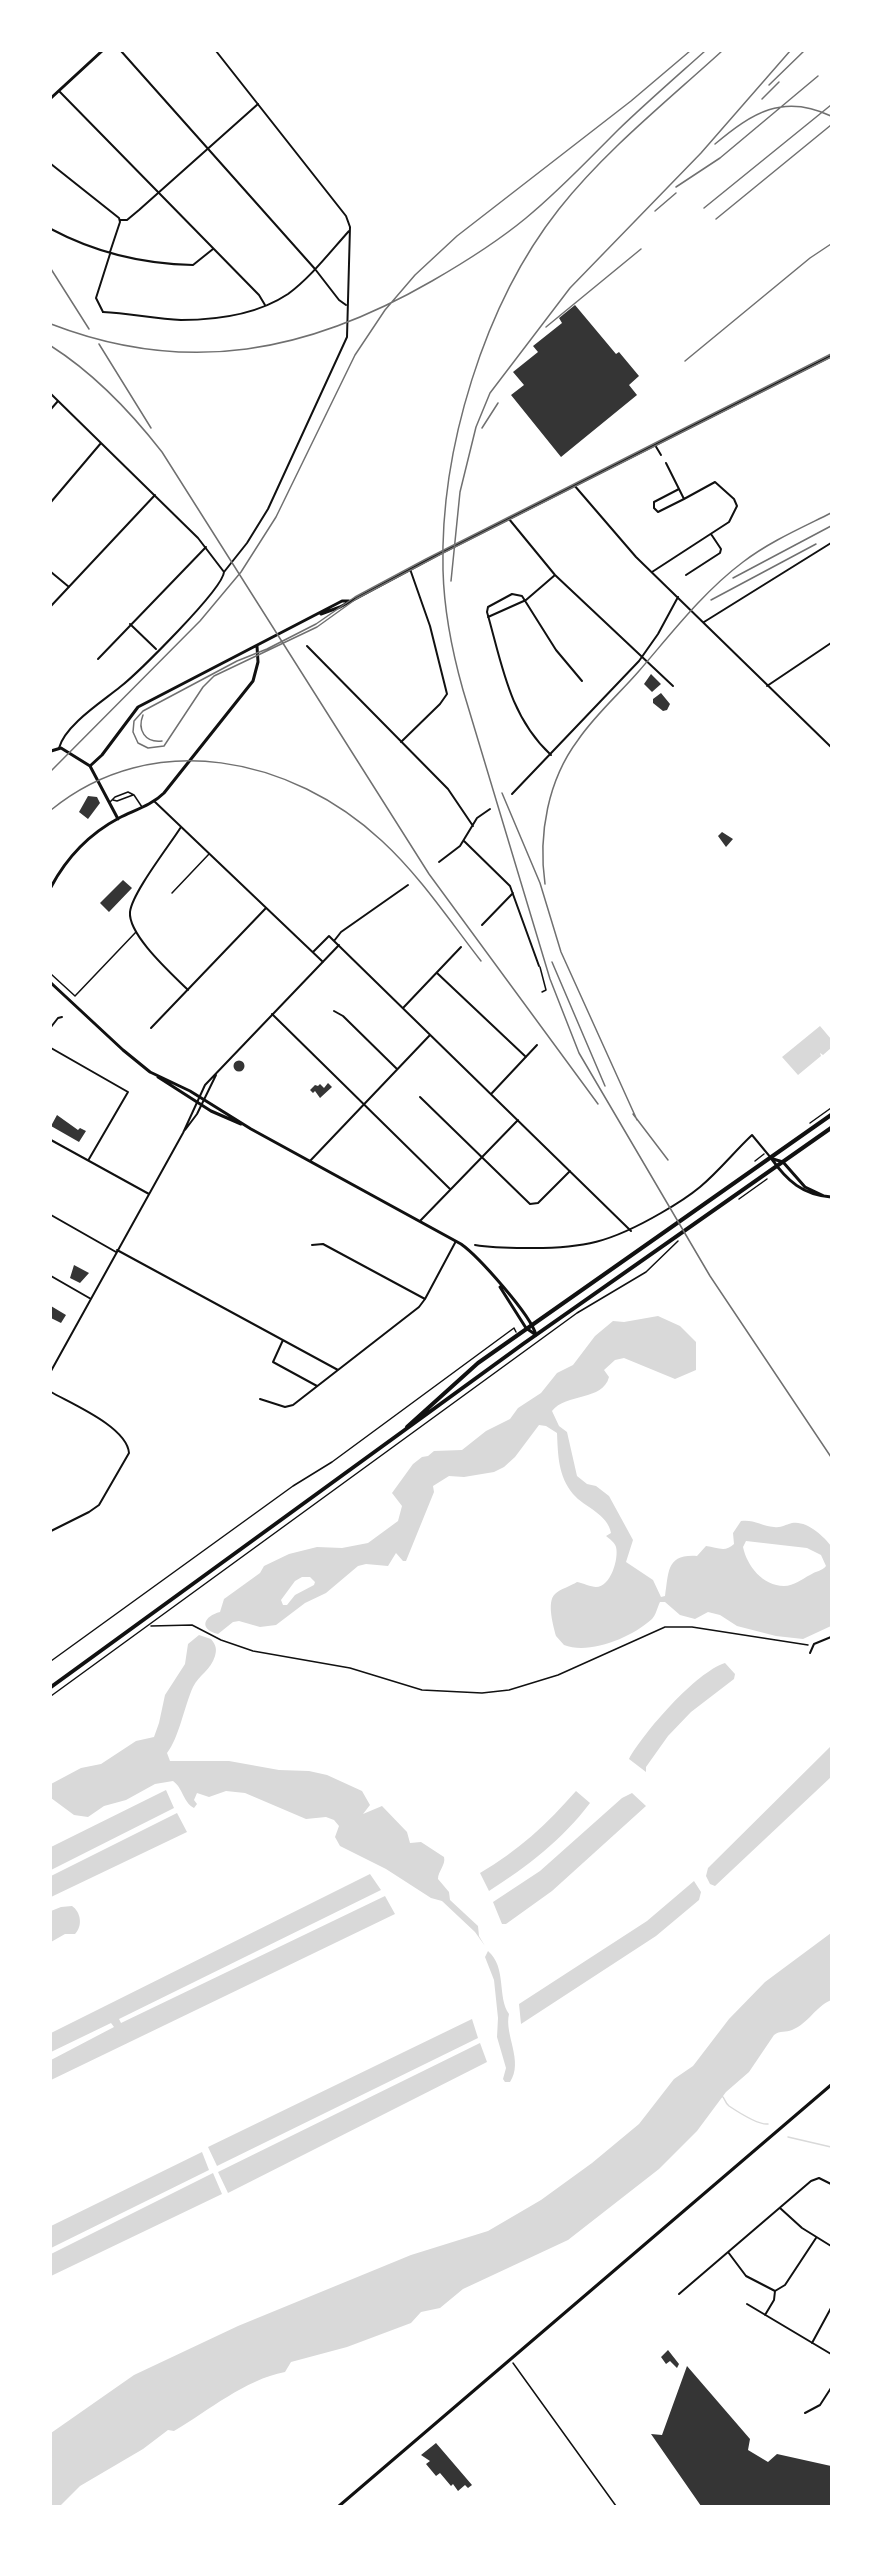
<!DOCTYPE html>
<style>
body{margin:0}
#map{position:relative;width:882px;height:2557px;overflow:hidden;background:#fff;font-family:Jost,sans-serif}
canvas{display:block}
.frame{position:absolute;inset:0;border:52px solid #fff;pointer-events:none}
</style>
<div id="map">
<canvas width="882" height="2557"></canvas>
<div class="frame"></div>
</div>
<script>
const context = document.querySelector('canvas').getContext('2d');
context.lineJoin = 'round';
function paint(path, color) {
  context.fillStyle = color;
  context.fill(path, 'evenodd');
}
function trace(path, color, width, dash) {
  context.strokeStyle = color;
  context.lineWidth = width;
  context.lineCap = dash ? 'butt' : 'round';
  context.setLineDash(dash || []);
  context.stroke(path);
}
paint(new Path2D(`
 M820,1026l11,13v9l-8,7 -3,-2 1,3 -23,19 -16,-18z
 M658,1316l22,10 16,16v28l-21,9 -51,-21 -9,2 -11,10 5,7c-6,24 -43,16 -57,34l7,15 8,6 10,44 10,8 9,2 13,10 24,44 -7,22 27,18 8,17 4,-1c4,-24 1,-42 32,-40l9,-10c11,1 19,7 28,-2l-1,-11 8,-12c12,-2 21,5 33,6 8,1 10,-2 18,-4 14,-3 32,13 39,23v80l-28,13 -27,-3 -39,-10 -17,-11 -12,-3 -13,7 -15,-4 -15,-13h-5c-3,6 -4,13 -8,17 -21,19 -63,36 -88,26l-8,-9c-2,-8 -10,-34 -1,-42 5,-5 16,-8 22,-12 6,1 14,5 19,5 15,0 23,-29 20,-40 -1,-4 -6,-8 -10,-11l5,-3c-3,-19 -27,-26 -38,-39 -15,-18 -15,-39 -16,-61l-11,-7 -7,-1 -24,32 -11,10 -10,5 -30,5 -15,-1 -16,10 1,6 -28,69h-3l-7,-8 -8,13 -22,-2 -8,2 -32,27 -21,10 -29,22 -16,2 -21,-6 -6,1 -15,12c-20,-5 -14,-18 2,-22l4,-13 36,-26 4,-7 25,-12 28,-7 25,1 26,-5 30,-22 4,-15 -10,-13 21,-29 9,-7 6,-1 6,-5 28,-1 24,-19 24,-12 8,-11 23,-15 16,-20 16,-8 22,-29 18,-15 11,1zM746,1541l61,7 14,7 5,11c-4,5 -10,5 -16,9 -8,4 -16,11 -26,11 -21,0 -37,-20 -41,-39zM302,1577h8l5,5 -1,3 -19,10 -8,10h-4l-2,-5 14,-19z
 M199,1635l12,4c5,6 6,10 4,17 -4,14 -16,19 -22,31 -9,20 -14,51 -26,66l3,8h59l50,9 30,1 18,4 35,16 8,14 -7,9 19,-8 25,26 3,11 11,-1 23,15c2,8 -6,14 -6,22l11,13 1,8 28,26 1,10 6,10 -10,-14 -33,-31 -11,-3 -45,-29 -46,-23 -5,-9 4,-11 -5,-6 -8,-3 -20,2 -61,-26 -19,-2 -17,6 -12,-4 -3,7 3,4 -3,4c-11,-6 -11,-20 -21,-27l-18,3 -29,16 -22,6 -16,11 -14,-2 -23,-17v-14l30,-16 20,-4 35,-23 18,-4 5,-14 6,-28 20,-31 3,-20z
 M725,1663l10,11 -1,5 -43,33 -23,24 -22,31v5l-17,-13c15,-27 67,-87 96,-96z
 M831,1746v31l-116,109 -5,-2 -4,-8 2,-8z
 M166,1790l8,18 -123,62v-23z
 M576,1791l14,12c-28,37 -62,63 -101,88l-9,-18c38,-22 67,-49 96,-82z
 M632,1793l14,13 -94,85 -46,33h-4l-9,-22 47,-31 82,-73z
 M177,1813l10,19 -136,65v-21z
 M370,1874l11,16 -262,129 2,4 264,-127 10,18 -344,166v-20l63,-33 -3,-4 -60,29v-19z
 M694,1881l7,11 -2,8 -43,36 -135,88 -2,-20 128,-83z
 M72,1906c9,6 11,20 3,28h-10l-14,8v-31l10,-4z
 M831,1933v67c-16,7 -22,23 -39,30 -6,3 -12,0 -18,5l-25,37 -23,20 -29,39 -38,38 -91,71 -105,49 -23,19 -19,4 -10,11 -64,24 -56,15 -6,10c-41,8 -75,38 -111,59l-6,-1 -25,19 -63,37 -19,19 -10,1v-73l83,-58 104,-49 173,-71 77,-24 53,-31 51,-37 47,-39 35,-45 19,-13 36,-47 36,-37z
 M488,1951c19,16 9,47 21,63 -5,21 15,47 1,68h-5l-2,-3 3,-11 -9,-31 1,-19 -4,-38 -9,-23z
 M472,2019l6,19 -261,128 -9,-19z
 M480,2043l7,19 -259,131 -10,-21z
 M202,2152l7,18 -158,78v-22z
 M213,2173l9,21 -171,82v-22z`), '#d9d9d9');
trace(new Path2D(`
 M721,2095c5,4 3,7 8,11 9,6 30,19 39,18
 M788,2137l43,10`), '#d9d9d9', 1.5);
paint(new Path2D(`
 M575,305l41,49 3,-2 20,24 -10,9 8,10 -76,62 -50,-62 13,-10 -11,-13 25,-20 -5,-6 29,-23 -3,-5z
 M651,674l10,10 -9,8 -8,-8z
 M661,693l9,11 -3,6 -4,1 -10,-8v-4z
 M88,796l9,1 3,6 -12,16 -9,-7z
 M722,832l11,7 -7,8 -8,-11z
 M123,880l9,8 -23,24 -9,-9z
 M233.5 1066a5.5 5.5 0 1 1 11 0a5.5 5.5 0 1 1-11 0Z
 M328,1083l4,4 -12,11 -5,-7 -2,2 -3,-3 5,-5 3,1 2,-2 4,4z
 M57,1115l21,15 2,-2 6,3 -7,11 -28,-16z
 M74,1265l15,8 -9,10 -10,-5z
 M51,1306l15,9 -5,8 -10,-5z
 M668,2350l11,14 -2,4 -7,-7 -4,3 -5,-7z
 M687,2366l63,73 -2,11 20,12 9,-8 54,12v40h-130l-50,-72 11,1z
 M436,2443l36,42 -4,3 -3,-3 -7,6 -5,-7 -2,2 -11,-13 -4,3 -10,-12 4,-3 -9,-6z`), '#353535');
trace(new Path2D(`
 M810,1123l21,-15
 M755,1161l9,-7
 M739,1199l28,-20
 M151,1626l41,-1 29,15 32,11 97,17 72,22 60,3 27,-3 49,-15 107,-48h27l116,18
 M51,1661l242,-175 39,-24 182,-134 2,4
 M51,1696l526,-383 69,-41 32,-31
 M513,2363l103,143`), '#111', 1.5);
trace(new Path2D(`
 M113,800l4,1 16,-6
 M110,802l5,-5 13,-5 6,3 8,12
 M172,893l37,-39
 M540,967l6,23 -4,2
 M51,974l24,22 61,-64`), '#111', 1.5);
trace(new Path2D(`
 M120,220h7l12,-10 119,-106
 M103,312l-7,-14 14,-44`), '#111', 2);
trace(new Path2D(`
 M121,51l194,218 24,31 7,5
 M216,51l130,165 4,11 -3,110 -79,172 -21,34 -23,29
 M59,91l200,204 6,10
 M51,164l68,54 1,4 -10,30
 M51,229c45,24 91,35 142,36l20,-16
 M103,312c26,1 52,7 78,8 35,0 77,-6 107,-26 23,-17 42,-42 61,-63
 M51,394l147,144 26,34c-1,17 -87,102 -104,115 -17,14 -55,38 -61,61
 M51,409l7,-8
 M655,445l6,10
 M574,485l62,72 195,190
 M679,489l-25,13v6l4,4 26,-13
 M51,502l50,-59
 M509,519l46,56 118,111
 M51,572l18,15
 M652,572l77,-50 8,-16 -3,-7 -19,-17 -31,17 -18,-36
 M686,575l34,-22 1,-4 -10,-15
 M51,606l104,-111
 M488,617l38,-17 29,-25
 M704,622l127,-79
 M130,624l26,25
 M307,646l141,143 25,37
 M98,659l108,-112
 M767,686l64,-43
 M401,742l39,-38 7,-10 -17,-68 -20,-57
 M551,755c-42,-39 -49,-91 -64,-143l1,-5 24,-13 10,2 34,54 26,31
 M512,794l127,-133 19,-27 20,-37
 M154,801l169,161
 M181,827c-12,19 -49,66 -51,85 -2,23 42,62 58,78
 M464,841l46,45 29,80
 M439,862l21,-16 17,-28 13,-9
 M408,885l-67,47 -7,9 297,290
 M482,925l31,-32
 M313,952l16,-16 5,5
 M437,973l89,84
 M403,1008l58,-61
 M334,1011l9,5 54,53
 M272,1014l178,175
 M51,1027l7,-9 4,-1
 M151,1028l115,-120
 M51,1048l77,44 -39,67
 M492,1093l45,-48
 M420,1097l110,107 8,-1 32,-32
 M185,1130l12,-16 19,-39
 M51,1140l98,54
 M310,1161l120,-126
 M51,1215l65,37
 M420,1221l98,-101
 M312,1245l11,-1 102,55
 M475,1245c17,3 33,3 50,3 59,1 86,-6 136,-35 14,-8 27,-16 39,-26 19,-16 34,-35 52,-52l19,23
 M117,1250l221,120
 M51,1276l40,23
 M283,1340l-10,22 44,24
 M51,1371l132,-238 22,-48 134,-140
 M51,1392c21,12 76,35 78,61l-30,52 -10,7 -38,19
 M260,1399l25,8 8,-2 126,-98 6,-8 31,-58
 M810,1653l4,-9 17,-7
 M780,2208l22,20 29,18
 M728,2252l18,24 29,15
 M775,2291l10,-6 31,-47
 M679,2294l132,-113 8,-3 12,6
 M747,2304l84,50
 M765,2315l9,-15 1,-9
 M812,2343l19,-35
 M805,2413l15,-8 11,-17`), '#111', 2);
trace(new Path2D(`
 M51,98l51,-47
 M321,614l19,-7 101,-54 390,-197
 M51,751l10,-3 29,18 28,53
 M90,766l12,-11 36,-48 204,-106h7
 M51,887c16,-30 38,-53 68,-69 16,-8 33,-13 45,-25l89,-112 5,-19 -1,-16
 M51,983l72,67 27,22
 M150,1072l40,19 61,38 210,115c17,12 70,71 75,91
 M158,1077l53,34 30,13
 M771,1158c16,23 32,37 60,39
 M773,1159l10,3 22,25 19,9
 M500,1287l26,41 10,7
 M339,2506l492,-421`), '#111', 3);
trace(new Path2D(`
 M407,1427l71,-64 353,-248
 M51,1687l472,-343 308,-216`), '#111', 4);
trace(new Path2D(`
 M831,354l-405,205 -71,38 -39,27 -49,25 -30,12 -94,50 -9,10 -1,11 5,11 10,5 16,-2 39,-59 11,-11 103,-49 39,-28 85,-45 390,-197
 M143,715c-6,15 2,28 19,26`), '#707070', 1.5);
trace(new Path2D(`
 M722,51c-56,51 -116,99 -163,158 -75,95 -119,241 -116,361 1,41 9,81 20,120l87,289 29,74 131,223 121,181
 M769,85l35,-34
 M762,99l17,-17
 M715,144c37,-31 68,-51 116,-28
 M676,187l44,-29 98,-82
 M704,208l127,-103
 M655,211l21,-18
 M716,219l115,-94
 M51,269l38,60
 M51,324c137,53 258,28 381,-43 33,-19 65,-39 94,-63 33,-27 62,-58 92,-88 28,-27 58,-53 87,-79
 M546,327l95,-78
 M99,344l52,84
 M51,346c44,28 79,65 111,106l267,422 169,230
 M685,361l125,-103 21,-14
 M482,428l16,-25
 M733,578l98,-52
 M451,581l9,-89 16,-65 14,-34 80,-105 131,-135 89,-102
 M711,600l105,-56
 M51,771l149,-150 41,-49 35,-55 79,-162 30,-45 30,-35 42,-39 174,-135 59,-50
 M502,793l38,90 21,69 76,168
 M51,810c102,-83 241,-53 331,31 38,35 67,79 99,120
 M545,884c-7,-50 3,-104 33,-144 17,-25 41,-46 61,-69 32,-37 64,-79 104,-109 26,-20 58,-34 88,-49
 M552,962l53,124
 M633,1114l35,46`), '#707070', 1.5);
</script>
